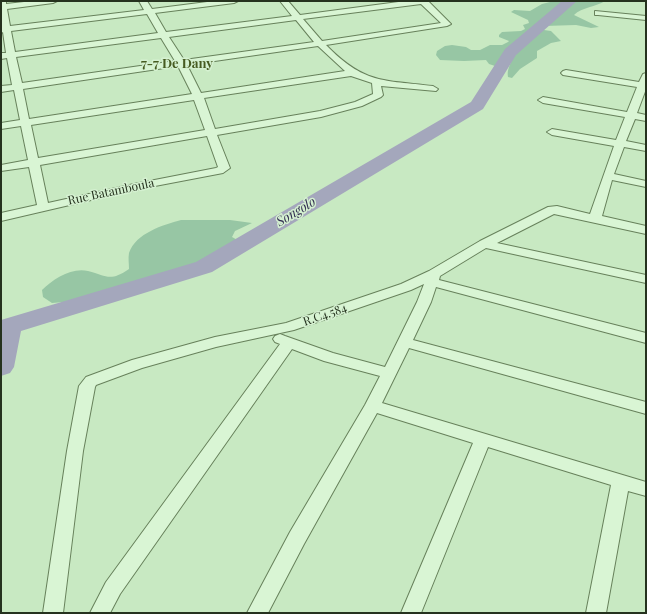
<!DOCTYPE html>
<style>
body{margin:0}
#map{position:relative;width:647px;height:614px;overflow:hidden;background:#c8e9c2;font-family:"Playfair Display",serif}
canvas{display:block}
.frame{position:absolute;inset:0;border:2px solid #25321e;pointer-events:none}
</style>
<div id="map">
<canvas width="647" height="614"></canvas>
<div class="frame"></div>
</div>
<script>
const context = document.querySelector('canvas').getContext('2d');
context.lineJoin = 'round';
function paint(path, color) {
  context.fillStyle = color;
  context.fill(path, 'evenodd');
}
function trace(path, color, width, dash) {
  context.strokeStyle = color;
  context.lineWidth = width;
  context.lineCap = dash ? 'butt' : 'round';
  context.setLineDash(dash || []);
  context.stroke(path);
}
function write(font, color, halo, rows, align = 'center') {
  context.font = font + ' "Playfair Display",serif';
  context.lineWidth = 3;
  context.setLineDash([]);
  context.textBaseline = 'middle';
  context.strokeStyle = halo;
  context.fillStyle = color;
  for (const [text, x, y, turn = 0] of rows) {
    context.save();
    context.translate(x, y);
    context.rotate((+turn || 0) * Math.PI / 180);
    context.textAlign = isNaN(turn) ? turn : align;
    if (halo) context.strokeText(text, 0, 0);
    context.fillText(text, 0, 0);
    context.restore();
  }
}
paint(new Path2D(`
 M554,1h14l-58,49 -8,9 -1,9 -12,-4 -3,-4 -22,1 -24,-1 -4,-5 1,-4 8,-5 7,-1 14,2 5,3h9l10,-5h12l6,-3 1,-1 -10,-4v-2l3,-3 19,-1 4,-2 -2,-4 6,-2 -1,-3 -17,-8 3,-2 16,1 12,-7z
 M574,1h31c-9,6 -23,6 -31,14l25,12 -8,1 -15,-3 -32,1v4l7,1 10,10 -10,2 -14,8v7l-17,11 -8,9 -4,-1c-1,-6 1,-10 3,-15 2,-6 3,-10 8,-14 7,-7 18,-8 20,-19z
 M181,220h49l22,3 -17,8 -3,6 9,5 -38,22 -102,31 -37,7 -12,1 -9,-6 -1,-7c11,-11 30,-23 46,-19 19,5 22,11 41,-2 0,-5 -1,-11 0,-16 7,-20 34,-28 52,-33z`), '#97c6a4');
paint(new Path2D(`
 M562,1h15l-61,54 -33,54 -271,163 -191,59 -7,36 -4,6 -9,3v-56l195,-58 275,-160 34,-53z`), '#a4a7bc');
const minor = new Path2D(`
 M1,1h5v3l27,-3h24l-4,2 -46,6 3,17 134,-16 -5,-9h8l5,8 63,-8h23l-4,2 -79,10 11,19 126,-16 -12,-15h8l12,14 106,-14h22l23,23 -4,2 -121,19c38,39 57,35 107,41l5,3 -2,2 -55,-5 2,9 -2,2 -19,9 -41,11 -104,18 13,33 -7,5 -89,17 -133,31v-8l36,-8 -8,-38 -28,4v-6l27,-5 -7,-34 -20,3v-6l19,-3 -6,-30 -13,2v-6l11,-1 -5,-27 -6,1v-6h5l-3,-21 -2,1 1,-6zM421,4l20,19 -119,18 -19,-22zM147,14l11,19 -143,19 -4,-21zM296,20l18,22 -130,18 -15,-23zM161,38l14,23 -153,22 -6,-26zM318,46l27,25 -144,22 -14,-28zM178,66l14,28 -163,25 -6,-30zM351,76l21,7 1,11 -18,8 -35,9 -105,18 -11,-31zM194,100l11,30 -167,28 -7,-33zM207,136l11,31 -2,1 -82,16 -86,19 -8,-38z
 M595,11l51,5v4l-48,-5h-3z
 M566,70l73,12 4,-8 3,-1v16l-9,24 9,2v6l-11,-2 -9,22 20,4v6l-22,-4 -10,27 32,7v6l-34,-7 -10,36 44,10v8l-92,-20 -57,29 149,32v8l-160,-35 -46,28 -1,4 207,53v10l-210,-56 -5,15 -18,38 233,62v12l-237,-66 -27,55 264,79v14l-18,-5 -22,122h-20l25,-128 -123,-38 -67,166h-20l72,-170 -96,-30 -73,131 -36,69h-21l43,-81 75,-127 15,-29 -56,-15 -32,-12 -172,245 -10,19h-20l16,-31 174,-238 -5,-2 -2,-3 2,-3 5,-2 5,2 48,17 52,14 32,-65 7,-18 -13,6 -117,40 -78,17 -74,21 -46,17 -1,2 -12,64 -20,162h-20l24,-162 12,-65 7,-9 46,-17 83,-23 71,-14 115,-39 28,-13 51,-30 68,-34 9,-1 33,8 24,-68 -62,-11 -5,-3 5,-3 64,11 9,-23 -82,-14 -5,-3 5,-3 84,15 10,-25 -74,-12 -2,-2 2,-2z`);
trace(minor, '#67815b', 2);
paint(minor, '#d9f5d4');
write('12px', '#25321e', '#d5f1d1', [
 ["Rue Batamboula",111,192,-12],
 ["R.C4.584",325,315,-19]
]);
write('bold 13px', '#465b21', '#d5f1d1', [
 ["7-7 De Dany",177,64]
]);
write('italic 13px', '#322e51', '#d5f1d1', [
 ["Songolo",296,212,-31]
]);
</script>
